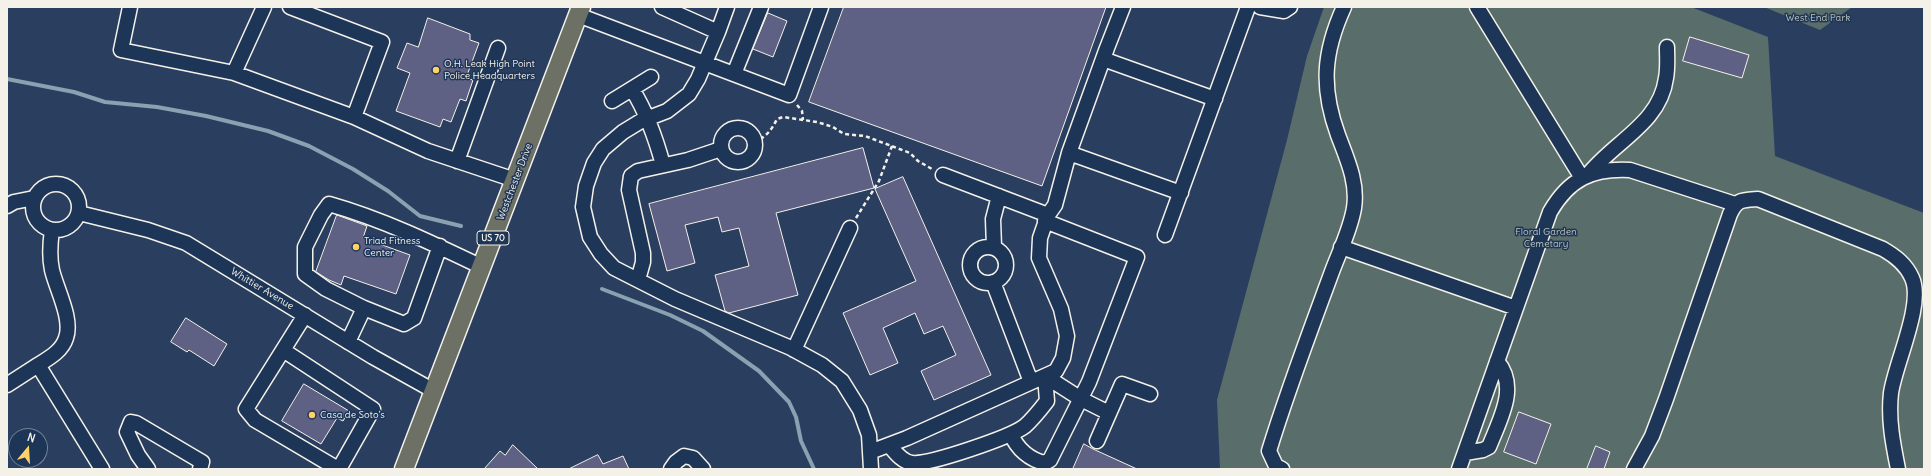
<!DOCTYPE html>
<style>
body{margin:0}
#map{position:relative;width:1931px;height:476px;overflow:hidden;background:#2a3e60;font-family:Delius,sans-serif}
canvas{display:block}
.frame{position:absolute;inset:0;border:8px solid #f4f1e8;pointer-events:none}
.north{position:absolute;left:8px;top:428px;width:40px;height:40px;box-sizing:border-box;background:#1d3557;border:1px solid #738091;border-radius:50%;rotate:18deg;font-size:11px;font-weight:700;line-height:16px;text-align:center;color:#f4f1e8}
.north::after{content:'';display:block;margin:auto;width:14px;height:18px;background:#ffd166;clip-path:polygon(50% 0,100% 100%,50% 72%,0 100%)}
</style>
<div id="map">
<canvas width="1931" height="476"></canvas>
<div class="frame"></div>
<div class="north">N</div>
</div>
<script>
const context = document.querySelector('canvas').getContext('2d');
context.lineJoin = 'round';
function paint(path, color) {
  context.fillStyle = color;
  context.fill(path, 'evenodd');
}
function trace(path, color, width, dash) {
  context.strokeStyle = color;
  context.lineWidth = width;
  context.lineCap = dash ? 'butt' : 'round';
  context.setLineDash(dash || []);
  context.stroke(path);
}
function write(font, color, halo, rows, align = 'center') {
  context.font = font + ' Delius,sans-serif';
  context.lineWidth = 3;
  context.setLineDash([]);
  context.textBaseline = 'middle';
  context.strokeStyle = halo;
  context.fillStyle = color;
  for (const [text, x, y, turn = 0] of rows) {
    context.save();
    context.translate(x, y);
    context.rotate((+turn || 0) * Math.PI / 180);
    context.textAlign = isNaN(turn) ? turn : align;
    if (halo) context.strokeText(text, 0, 0);
    context.fillText(text, 0, 0);
    context.restore();
  }
}
paint(new Path2D(`
 M1324,7h367l77,30 7,119 149,57v256h-704l-3,-69 70,-260 20,-84z
 M1764,7h88l-32,23z`), '#596e6a');
trace(new Path2D(`
 M7,79l67,13 31,10 52,5 49,9 62,15 41,15 44,23 35,22 32,25 41,10
 M602,289l68,26 33,16 56,40 30,31 7,15 5,24 13,28`), '#89a1b0', 4);
const building = new Path2D(`
 M844,7h262l-64,179 -233,-84z
 M768,13l19,8 -14,36 -20,-8z
 M428,18l42,16v6l9,3 -13,35 7,2 -7,21 -6,-2 -9,23 -8,-3 -3,8 -44,-16 14,-38 -13,-5 10,-25 11,4z
 M1690,37l59,18 -7,23 -59,-17z
 M863,148l11,40 -98,25 22,82 -69,18 -4,-2 -10,-36 34,-9 -10,-38 -17,4 -4,-15 -33,8 10,38 -28,8 -18,-67z
 M903,177l88,198 -57,25 -13,-29 35,-16 -13,-29 -19,8 -9,-21 -32,15 15,35 -28,12 -27,-62 73,-32 -41,-92z
 M337,215l30,11 -4,12 47,17 -14,39 -52,-18 -3,9 -12,-5 -13,-8z
 M186,318l41,26 -13,22 -25,-16 -2,2 -16,-10z
 M304,384l45,27 -6,10 -6,-3 -16,26 -39,-23z
 M1519,412l32,12 -15,40 -32,-12z
 M1084,444l9,5 44,20h-64z
 M513,445l25,24h-54l16,-18 5,4z
 M1596,446l14,6 -6,17h-17z
 M598,455l5,9 20,-8 6,13h-60z`);
paint(building, '#5e6084');
trace(building, '#f4f1e8', 1);
const minor = new Path2D(`
 M130,7l-9,43 113,23 120,44 74,34 87,29
 M290,7l92,35 -28,75
 M662,7l56,25 -20,47 -9,15 -22,17 -26,10 -18,11 -20,17 -9,14 -8,23 -3,21 7,30 11,17 13,14 61,31 116,49 31,17 20,16 18,29 9,25 2,34
 M1260,7l24,4 6,-4
 M1477,7l105,171
 M578,15l211,80 32,-88
 M718,32l9,-25
 M1103,59l112,40
 M234,73l30,-66
 M734,74l27,-67
 M632,89c15,24 24,50 31,76
 M612,101l39,-24
 M721 145a17 17 0 1 1 34 0a17 17 0 1 1-34 0Z
 M1069,153l112,40
 M457,161l41,-113
 M943,175l105,40
 M1587,176c26,-34 73,-52 79,-98 2,-10 1,-21 1,-31
 M33 207a23 23 0 1 1 46 0a23 23 0 1 1-46 0Z
 M7,206l7,-4 20,-4
 M79,213l69,17 38,13 187,114 61,34
 M52,230c-2,14 -3,26 0,40 4,18 21,49 14,68 -4,13 -17,20 -28,27l64,104
 M1165,235l83,-228
 M970 265a18 18 0 1 1 36 0a18 18 0 1 1-36 0Z
 M994,247l-1,-28 6,-23
 M1341,247l175,61
 M638,280l5,-18v-9l-14,-63 2,-14 7,-5 50,-11 33,-11
 M993,282l38,100
 M364,308l40,16 10,-6 26,-72
 M305,315l-59,94 9,11 83,49
 M348,342l16,-34 -38,-19 -21,-15v-27l16,-32 8,-11c53,15 103,39 153,63
 M283,350l90,59 -34,60
 M794,350l56,-122
 M1045,376l36,23 28,14
 M7,385l31,-20
 M1011,434c6,15 19,26 34,29l5,-3 39,-78 48,-125 -92,-36
 M1097,441l25,-57 28,10
 M889,445c6,7 13,17 23,18 17,2 99,-26 113,-37 8,-7 15,-16 22,-25l-2,-25
 M870,452l37,-14 149,-67 7,-13 4,-22 -6,-27 -22,-51 1,-20 8,-23 7,-10 14,-52 38,-105 16,-41
 M1465,453l18,-3 6,-3c11,-28 30,-60 8,-86
 M148,469l-10,-14 -11,-23 4,-10 5,1 66,39 -2,7
 M671,469l5,-7 8,-6 9,2 10,11
 M1282,469l-6,-3 -7,-15c18,-59 40,-117 61,-174 8,-23 20,-45 24,-69 4,-26 -7,-49 -16,-73 -17,-47 -15,-82 6,-128
 M1459,469l91,-257c19,-33 42,-44 80,-42l105,34
 M1634,469l18,-33 14,-37 64,-185c7,-15 12,-14 28,-15l125,50c12,7 23,15 29,29 12,26 -17,86 -21,115 -3,26 2,51 7,76`);
const major = new Path2D(`
 M404,469l177,-462`);
trace(minor, '#f4f1e8', 17);
trace(major, '#f4f1e8', 21);
trace(new Path2D(`
 M797,105l5,6 1,9
 M754,142c12,-5 17,-11 23,-23l6,-2 34,5 16,5 11,7 21,2 45,17 8,8 14,8
 M856,218l23,-37 13,-35`), '#f4f1e8', 2.5, [4, 3]);
trace(minor, '#1d3557', 14);
trace(major, '#6c7065', 18);
for (const [x, y, r, color] of [
 [436,70,4,"#ffd166"],
 [356,247,4,"#ffd166"],
 [312,415,4,"#ffd166"]
]) {
  const dot = new Path2D();
  dot.arc(x, y, r, 0, 2 * Math.PI);
  context.fillStyle = color;
  context.fill(dot);
  trace(dot, '#1d3557', 1.5);
}
for (const [x, y, w] of [
 [493,238,32]
]) {
  const box = new Path2D();
  box.roundRect(x - w / 2, y - 7, w, 14, 3);
  context.fillStyle = '#1d3557';
  context.fill(box);
  trace(box, '#f4f1e8', 1);
}
write('bold 9px', '#f4f1e8', null, [
 ["US 70",493,238]
]);
write('10px', '#bec3bc', '#1d3557', [
 ["West End Park",1818,18],
 ["Floral Garden",1546,232],
 ["Cemetary",1546,244]
]);
write('10px', '#f4f1e8', '#1d3557', [
 ["O.H. Leak High Point",444,64],
 ["Police Headquarters",444,76],
 ["Triad Fitness",364,241],
 ["Center",364,253],
 ["Casa de Soto's",320,415]
], 'left');
write('10px', '#f4f1e8', '#1d3557', [
 ["Westchester Drive",515,182,-69],
 ["Whittier Avenue",262,289,31]
]);
</script>
